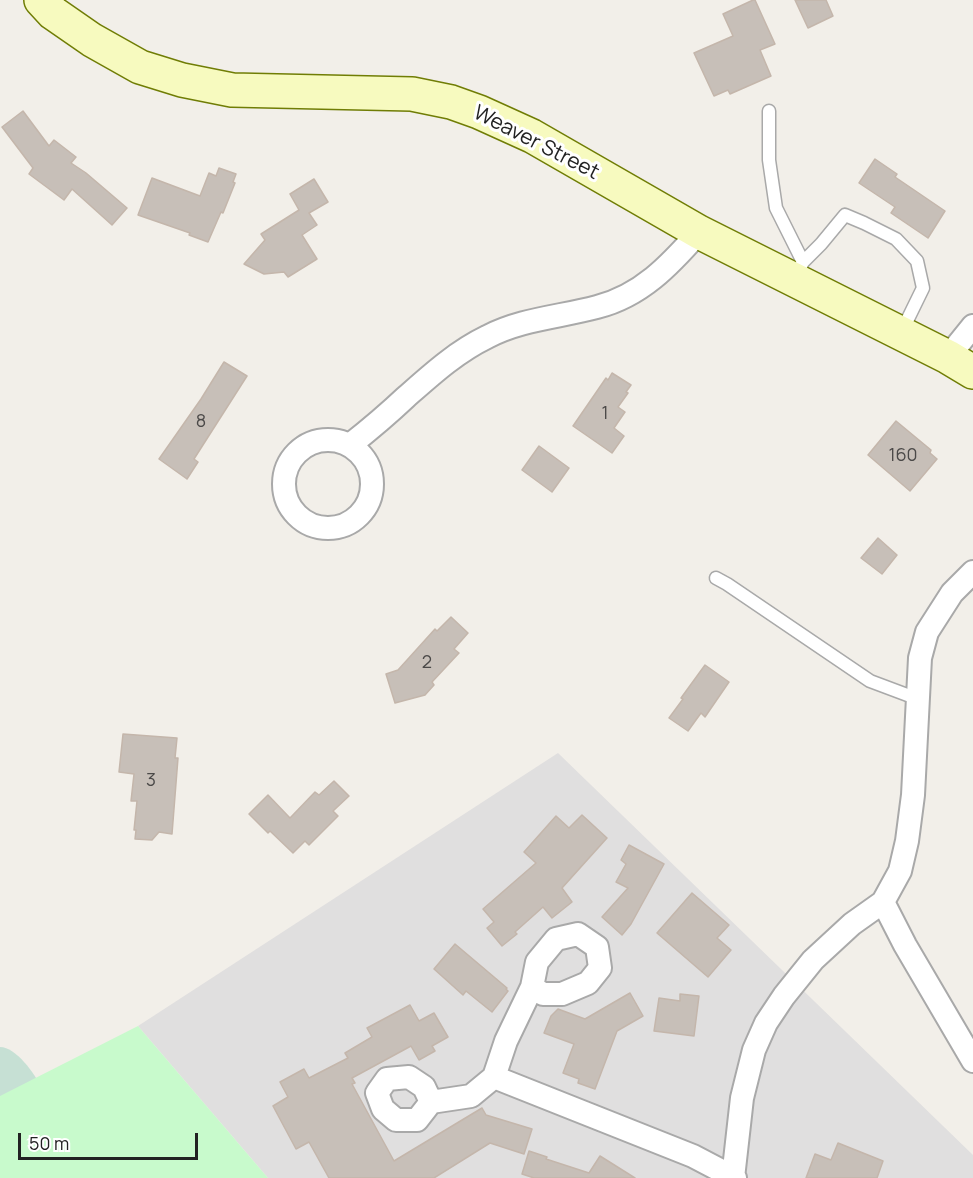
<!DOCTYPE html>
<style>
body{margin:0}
#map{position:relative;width:973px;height:1178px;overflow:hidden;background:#f2efe9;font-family:Manrope,sans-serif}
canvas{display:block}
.scale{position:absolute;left:18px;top:1133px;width:180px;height:27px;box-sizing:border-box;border:3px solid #222;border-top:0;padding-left:8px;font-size:18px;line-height:21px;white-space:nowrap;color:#222;-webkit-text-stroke:4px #fff;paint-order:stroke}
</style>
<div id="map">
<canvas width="973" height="1178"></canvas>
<div class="scale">50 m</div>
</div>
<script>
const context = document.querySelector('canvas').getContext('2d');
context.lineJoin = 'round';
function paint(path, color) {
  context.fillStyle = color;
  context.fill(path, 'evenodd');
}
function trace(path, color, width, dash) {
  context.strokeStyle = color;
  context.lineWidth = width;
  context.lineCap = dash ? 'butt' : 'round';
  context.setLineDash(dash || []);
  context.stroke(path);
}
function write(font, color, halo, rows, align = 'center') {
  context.font = font + ' Manrope,sans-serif';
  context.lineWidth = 6;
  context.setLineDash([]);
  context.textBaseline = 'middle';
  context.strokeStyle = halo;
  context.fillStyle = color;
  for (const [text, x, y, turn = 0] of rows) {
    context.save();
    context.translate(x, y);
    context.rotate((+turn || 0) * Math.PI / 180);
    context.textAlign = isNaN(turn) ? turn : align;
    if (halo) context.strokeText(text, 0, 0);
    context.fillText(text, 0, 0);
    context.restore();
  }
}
paint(new Path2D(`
 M558,753l415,402v23h-705l-130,-152z`), '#e0dfdf');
paint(new Path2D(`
 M0,1047c16,0 35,27 41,40l-41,91z`), '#c6e0d4');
paint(new Path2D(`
 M138,1026l130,152h-268v-82z`), '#c8facc');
const building = new Path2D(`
 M753,0h2l20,44 -15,6 11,26 -41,18 -2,-4 -14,6 -20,-43 39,-17 -10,-22z
 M795,0h31l7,16 -25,12z
 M23,111l26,35 5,-6 22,17 -5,6 15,10 41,35 -15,17 -40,-36 -8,11 -35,-26 4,-6 -31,-41z
 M875,159l22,15 -2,3 50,34 -17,27 -37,-25 4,-6 -36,-24z
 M219,168l17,6 -3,8 2,1 -12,30 -2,-1 -13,30 -19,-7 1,-2 -52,-18 14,-37 48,18 9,-23 7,3z
 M314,179l14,23 -19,11 8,12 -15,10 15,24 -29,18 -4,-5 -20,2 -20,-10 21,-24 -4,-6 38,-24 -9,-16z
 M224,362l23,14 -53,83 4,3 -11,17 -28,-20 42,-60z
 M612,373l19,12 -5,7 2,1 -10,14 7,5 -11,16 10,8 -12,17 -39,-27 33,-48 2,2z
 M896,421l35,29 -1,3 7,6 -27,32 -42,-36z
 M539,446l30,22 -17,24 -30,-22z
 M878,538l19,17 -15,19 -21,-16z
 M451,617l17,16 -14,16 5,4 -27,29 2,3 -9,10 -30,8 -9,-29 12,-4 37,-41 2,2z
 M705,665l24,17 -24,35 -4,-4 -13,18 -19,-13 14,-19 -2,-1z
 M123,734l54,4 -2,20h3l-6,76 -13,-2 -7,8 -17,-1 1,-9h-2l3,-29h-6l3,-27 -15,-2z
 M334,781l15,15 -16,15 5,5 -29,29 -4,-4 -12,12 -23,-22 -2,2 -19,-19 19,-19 22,23 25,-26 4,3z
 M582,815l25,23 -45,50 10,14 -20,16 -9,-11 -28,25 2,2 -15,12 -15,-18 7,-6 -11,-13 53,-46 -12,-11 32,-36 13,12z
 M629,845l35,19 -33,60 -9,11 -20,-18 26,-29 -12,-6 10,-18 -5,-4z
 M692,893l37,32 -12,13 14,12 -23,27 -51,-44z
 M455,944l52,44 -1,1 2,2 -16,21 -26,-21 -3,4 -29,-26z
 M630,993l13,23 -26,15 -22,58 -17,-6 1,-4 -16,-6 11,-29 -30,-11 7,-17 7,-7 27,10z
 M680,994l19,2 -5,40 -40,-5 5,-33 21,3z
 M410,1005l9,16 15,-8 14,24 -16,9 3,5 -16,9 -8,-14 -59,32 3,5 -3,1 42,77 88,-53 4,7 46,14 -8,25 -34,-11 -56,35h-105l-20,-36 -13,7 -23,-43 15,-9 -8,-15 24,-13 5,9 39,-20 -3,-5 27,-16 -5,-9z
 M838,1143l45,18 -6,17h-71l9,-24 16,6z
 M529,1151l18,6 -1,2 43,14 11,-17 35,22h-101l-12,-4z`);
paint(building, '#c7bfb8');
trace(building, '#c4b6ab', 1.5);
const lane = new Path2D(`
 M769,111v49l7,48 27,54 -3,6
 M803,262l18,-18 24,-29 19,8 32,16 21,22 6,27 -22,45
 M716,578l11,6 143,97 48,18`);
const street = new Path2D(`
 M948,357l25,-31
 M284 484a44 44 0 1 1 88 0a44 44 0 1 1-88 0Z
 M350,445c19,-15 38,-31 56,-48 25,-22 50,-45 81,-60 34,-18 73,-20 110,-30 44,-11 73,-42 102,-75
 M883,902l22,43 68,116
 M494,1077l199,79 42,22
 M431,1102l-7,-15 -15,-10 -22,2 -10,14 6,16 13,11h21l14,-18 40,-6 23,-19 12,-36 26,-54 5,-25 19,-23 22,-5 19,13 3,21 -12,15 -26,11h-19l-11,-7
 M733,1178l9,-80 12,-48 12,-27 18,-27 29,-36 39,-36 31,-22 17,-31 7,-30 6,-46 7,-137 7,-26 25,-39 21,-21`);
const secondary = new Path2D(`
 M41,0l12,13 39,27 48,27 42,13 50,10 180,4 39,8 28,10 53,24 167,96 249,125 25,15`);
trace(lane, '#a9a9a9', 15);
trace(street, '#a9a9a9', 26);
trace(secondary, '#707d05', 36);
trace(lane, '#fff', 12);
trace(street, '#fff', 22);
trace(secondary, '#f7fabf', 33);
write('18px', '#4b4948', null, [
 ["1",605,414],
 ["8",201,422],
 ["160",903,456],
 ["2",427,663],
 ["3",151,781]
]);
write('21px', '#222', '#fff', [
 ["Weaver Street",536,143,27]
]);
</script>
